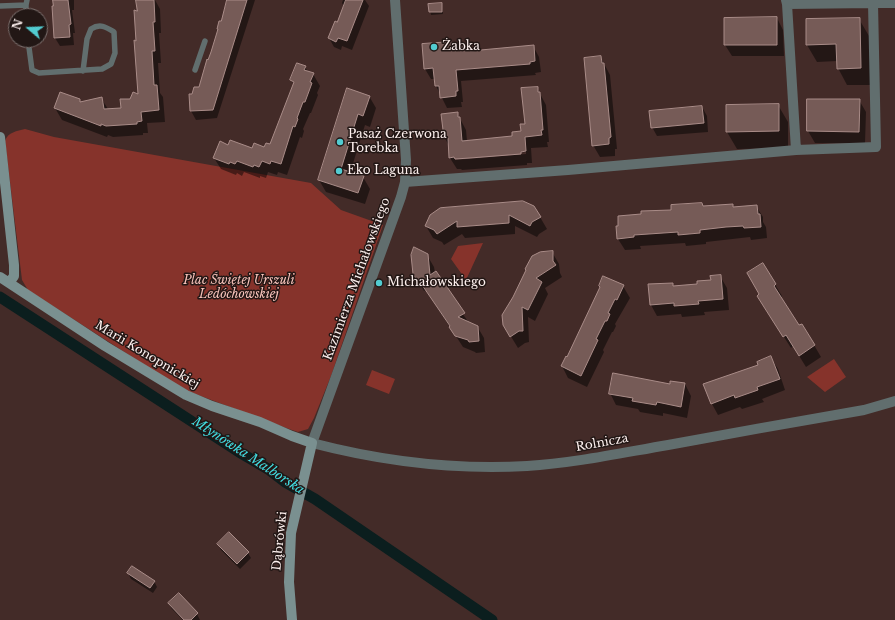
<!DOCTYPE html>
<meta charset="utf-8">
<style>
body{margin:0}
#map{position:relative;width:895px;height:620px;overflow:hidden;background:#432b28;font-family:"Libre Baskerville",serif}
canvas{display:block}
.north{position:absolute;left:8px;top:8px;width:40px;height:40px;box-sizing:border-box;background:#221715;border:1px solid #7a6e6c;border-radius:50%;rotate:289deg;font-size:11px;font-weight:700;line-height:16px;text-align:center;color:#fdf0ee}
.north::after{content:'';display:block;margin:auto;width:14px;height:18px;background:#52ccd1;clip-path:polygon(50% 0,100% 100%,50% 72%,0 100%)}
</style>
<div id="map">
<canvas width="895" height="620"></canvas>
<div class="north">N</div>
</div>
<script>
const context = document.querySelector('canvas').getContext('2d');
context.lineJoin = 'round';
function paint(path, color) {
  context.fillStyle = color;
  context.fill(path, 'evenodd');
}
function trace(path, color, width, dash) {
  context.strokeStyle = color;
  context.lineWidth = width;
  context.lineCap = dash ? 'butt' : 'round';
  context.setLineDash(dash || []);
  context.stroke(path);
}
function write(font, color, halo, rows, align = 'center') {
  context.font = font + ' "Libre Baskerville",serif';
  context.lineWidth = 3;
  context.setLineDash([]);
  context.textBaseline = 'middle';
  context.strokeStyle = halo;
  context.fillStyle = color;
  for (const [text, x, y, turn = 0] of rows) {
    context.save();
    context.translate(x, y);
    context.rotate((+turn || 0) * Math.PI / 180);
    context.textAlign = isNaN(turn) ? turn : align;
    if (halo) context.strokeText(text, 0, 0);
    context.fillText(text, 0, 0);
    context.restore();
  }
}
paint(new Path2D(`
 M25,129l29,8 257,46 30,27 42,15 -52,151 -17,42 -6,11 -10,3 -9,-3 -99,-37 -22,-12 -140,-90 -6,-10 -17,-139c3,-9 12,-10 20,-12z
 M483,243l-17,37 -15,-21 7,-13z
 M834,359l12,18 -21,15 -18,-15z
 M372,370l23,9 -6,15 -23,-9z`), '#86332b');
paint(new Path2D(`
 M54,0h20v10h-2l3,23h-2l1,12 -14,1 -5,-8z
 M137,0h18l5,9 1,24h-2l2,30h-3l2,30 3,4 2,25 -18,1 1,10h-5v2l-30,2 -5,-2 -1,2 -45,-17 -7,-12 24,-8 2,3 20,-5 7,11 14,-1 8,-8 9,-4z
 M228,0h27l-38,118 -21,2 -5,-9 -1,-16 3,-1 7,-6z
 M343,0h22l4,6 -17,44 -10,-4 -1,4 -7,-3 -5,-9 9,-15 6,-16 -2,-4z
 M429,4h12l2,10 -12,1z
 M777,18l6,12 1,26h-52l-7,-11z
 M859,19l10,17 2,49h-24l-9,-17 -1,-7 -20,1 -10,-17z
 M451,43l3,6 15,-1 2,4 62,-6 6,11 2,15 -6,1 1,2 -75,6 2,21h-2l1,5 -15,1 -11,-22 -1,-7h-4l-6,-10z
 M601,58l9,17 7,74h-2v7l-15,1 -7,-12z
 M305,67l3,5 5,2 7,12 -3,7 1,2 -7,18h-1l-7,16 1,2 -2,7 -2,-1 -13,38 -9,-3 -1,3 -9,-3 -2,6 -6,-2v2l-16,-6 -2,4 -5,-3 -1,2 -15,-6 -7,-11 15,-12 24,3 12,-1 5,-2 24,-62 -3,-4z
 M537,88l9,17 3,37h-2l1,5 -17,1 1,15h-5v2l-65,5 -1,-1h-4l-7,-11 -1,-12 -4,-8 -3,-24 15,-1 9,17 1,11 46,-4 9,-5 4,-7zM526,152v2l-71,6v-2z
 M348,90l21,6 7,12 -6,19 -5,-2 -15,48 13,4 7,12 -5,15 -39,-12 -7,-12z
 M808,100h51l7,12 -1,31h-50l-7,-12z
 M778,105l10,17v26l-51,1 -10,-17z
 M702,107l5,9 1,16 -51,4 -5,-9z
 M732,205l2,3 22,-2 7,11v5l3,5 1,11 -16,2 -1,-3 -44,5v2l-20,2 -1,-3 -45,3 1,3 -16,1 -7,-11 55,-28z
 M440,209l100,8 7,12 -8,5 -2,3 -22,-11v8l-50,4 -3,-4 -18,11 -2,-3 -9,-4 -7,-12z
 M552,252l7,12 1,9 2,4 -17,11 3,6 -13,27 -7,-4 1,25 -4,1 -7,5 -14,-23z
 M427,255l7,12 1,6 34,50 8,3 7,12 1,14 -9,1 -1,-1 -12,-5 -37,-57 -2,1 -3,-5 -7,-12z
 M763,265l19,31 -1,2 18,28 15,19 7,12 -15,10 -13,-21 -2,2 -26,-41 -4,-13z
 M720,276l7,12 2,22 -25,2 1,3 -23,2 -1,-3 -24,2 -6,-11 21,-21 2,3 24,-2 14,-4z
 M623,286l7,12 -15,26 1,2 -3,6h-1l-9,18 1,2 -17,35 -19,-9 -6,-12z
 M771,358l7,11 7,21 -23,9 2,3 -22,7 -2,-2 -22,8 -6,-11z
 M685,384l6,12 -4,22 -24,-5v3l-23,-4 -2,-3 -22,-4 -6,-12z
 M218,544l30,9 3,5 -11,11 -19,-19z
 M128,573l26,8 3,6 -4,6 -22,-14z
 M179,594l18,20 3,6h-17l-11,-11 -3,-5z`), '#0007');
trace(new Path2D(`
 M0,297l239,155 29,17 17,13 30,17 177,121`), '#0b1e1e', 11);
const building = new Path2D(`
 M53,0h15l3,24 -2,1 1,12 -16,1 -2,-32h1z
 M136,0h18l1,22h-2l2,29h-3l2,34h3l2,25 -18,2 1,9 -5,1v2l-31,2 -5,-2v2l-47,-18 6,-16 20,7v3l22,-5 2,12 17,-1 -1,-9h10l3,-7 5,2 -4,-54 2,1 -2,-31 3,1z
 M227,0h20l-34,110 -23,1 -1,-17h3l2,-7h5l8,-28 1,1 3,-8 7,-23h-1l2,-8h2z
 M346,0h17l-16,41 -9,-3 -2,4 -8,-4 7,-17 2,1z
 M442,3v9h-13l-1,-8z
 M777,17v28h-53v-27z
 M860,18l1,50 -24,1 -1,-25 -30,1v-26z
 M451,42l1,6 17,-2 1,5 64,-6 1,16 -5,1v2l-74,6 2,21h-2v5l-16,2 -1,-12h-4l-2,-18 -9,1 -2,-25z
 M601,56l1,7h2l7,74 -2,1v6l-17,2 -8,-88z
 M297,63l9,3 -2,4 10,3 -4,9 2,1 -7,19h-2l-6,16 1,1 -3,8 -2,-1 -12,38 -10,-3 -1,3 -8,-3 -3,6 -5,-2 -1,2 -16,-6 -2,3 -5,-2 -1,2 -16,-6 7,-17 8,4 2,-5 22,8 2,-5 10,4 2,-4 4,1 24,-62 -4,-2z
 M538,87v5h2l3,38h-2l1,5 -17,2 1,14 -5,1v2l-51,4 -15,1 -1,-2 -5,1 -1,-20h-4l-3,-24 17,-2v5h2l2,24 50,-5v-4l9,-1 -1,-7h5l-4,-36z
 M347,88l23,8 -7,20 -5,-2 -17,55 23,7 -6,17 -40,-13z
 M807,99h53l-1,33 -52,-1z
 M779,104v27l-53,1v-27z
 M702,106l2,17 -53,5 -2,-17z
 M523,201l11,5 7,11 -9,5 -2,4 -21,-11v8l-52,4v-6l-20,13 -3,-4 -9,-4 5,-11 10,-7z
 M702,203l1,3 30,-2v3l24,-2 1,9h2l1,13 -17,1 -1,-2 -17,1 -26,3v3l-22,2v-3l-44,3v2l-17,2 -1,-13h2v-10l23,-2v-3l30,-1v-5z
 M414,247l14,7 2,21 6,-4 29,42 -7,4 20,9 1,15 -10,1 -1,-2 -13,-4 -6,-9 1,-1 -32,-47 -1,1 -4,-6 -2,-19z
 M553,251v10l3,4 -20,13 6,4 -14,28 -6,-3 1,24h-4l-9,6 -7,-12 -1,-10 11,-18 13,-27 -1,-1 7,-13 8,-4z
 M763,263l13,21 -2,2 25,39 3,-1 13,21 -16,11 -13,-21 -3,2 -26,-41 2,-2 -12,-21z
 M721,275l2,24 -25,2 1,3 -25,2v-3l-24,2 -2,-21 25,-1v3l24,-2v-3l14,-1 -1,-4z
 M603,276l21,9 -7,15 -2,-1 -7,14 2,1 -3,7h-2l-9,18 2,1 -17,36 -20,-10 5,-10 1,1 33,-70 -1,-1z
 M771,356l9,23 -23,8 1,3 -23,8 -1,-3 -23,9 -8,-20 55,-19 -1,-3z
 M613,373l57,11v-3l15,2 -4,24 -24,-5 -1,3 -24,-4 1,-3 -24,-4z
 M229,532l20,20 -12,12 -20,-20z
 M132,566l23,15 -5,7 -23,-15z
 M179,593l19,20 -7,7h-7l-16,-17z`);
paint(building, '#765b57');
trace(building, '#a98c88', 1);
trace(new Path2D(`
 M0,6l26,-1
 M26,16v-11l1,-5
 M28,40l4,30 7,3 63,-4 9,-5 4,-11 -1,-21c-8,-5 -14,-9 -23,-3l-4,10 -4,32
 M195,70l10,-29`), '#616e6e', 5.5);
trace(new Path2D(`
 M395,0l11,160 -1,22 -4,15 -89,246c69,18 144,27 215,23 48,-3 94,-13 141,-21 65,-12 131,-24 196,-35l31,-9
 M786,0l1,4 86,-1v-3
 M787,4l9,146
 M405,182l163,-12 228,-20 80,-3 -3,-144h22`), '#616e6e', 10);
trace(new Path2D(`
 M0,137l14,128v11l-5,7
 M0,277l105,69 81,49 26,11 48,16 32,14 20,7 -21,90 -2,49 3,38`), '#7a9090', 10);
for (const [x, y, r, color] of [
 [434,47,4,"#52ccd1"],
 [340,142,4,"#52ccd1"],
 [339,171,4,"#52ccd1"],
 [379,283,4,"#52ccd1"]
]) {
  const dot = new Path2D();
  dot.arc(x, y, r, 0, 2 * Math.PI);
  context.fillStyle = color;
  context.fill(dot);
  trace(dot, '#221715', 1.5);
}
write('12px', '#fdf0ee', '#221715', [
 ["Żabka",442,47],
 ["Pasaż Czerwona",348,135],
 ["Torebka",348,149],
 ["Eko Laguna",347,171],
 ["Michałowskiego",387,283]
], 'left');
write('12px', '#fdf0ee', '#221715', [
 ["Kazimierza Michałowskiego",357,279,-70],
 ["Marii Konopnickiej",147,355,31],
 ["Rolnicza",602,443,-10],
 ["Dąbrówki",280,541,-84]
]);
write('italic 12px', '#f8c3bb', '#221715', [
 ["Plac Świętej Urszuli",239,281],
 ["Ledóchowskiej",239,295]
]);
write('italic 13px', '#41dce1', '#221715', [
 ["Młynówka Malborska",248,456,33]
]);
</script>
